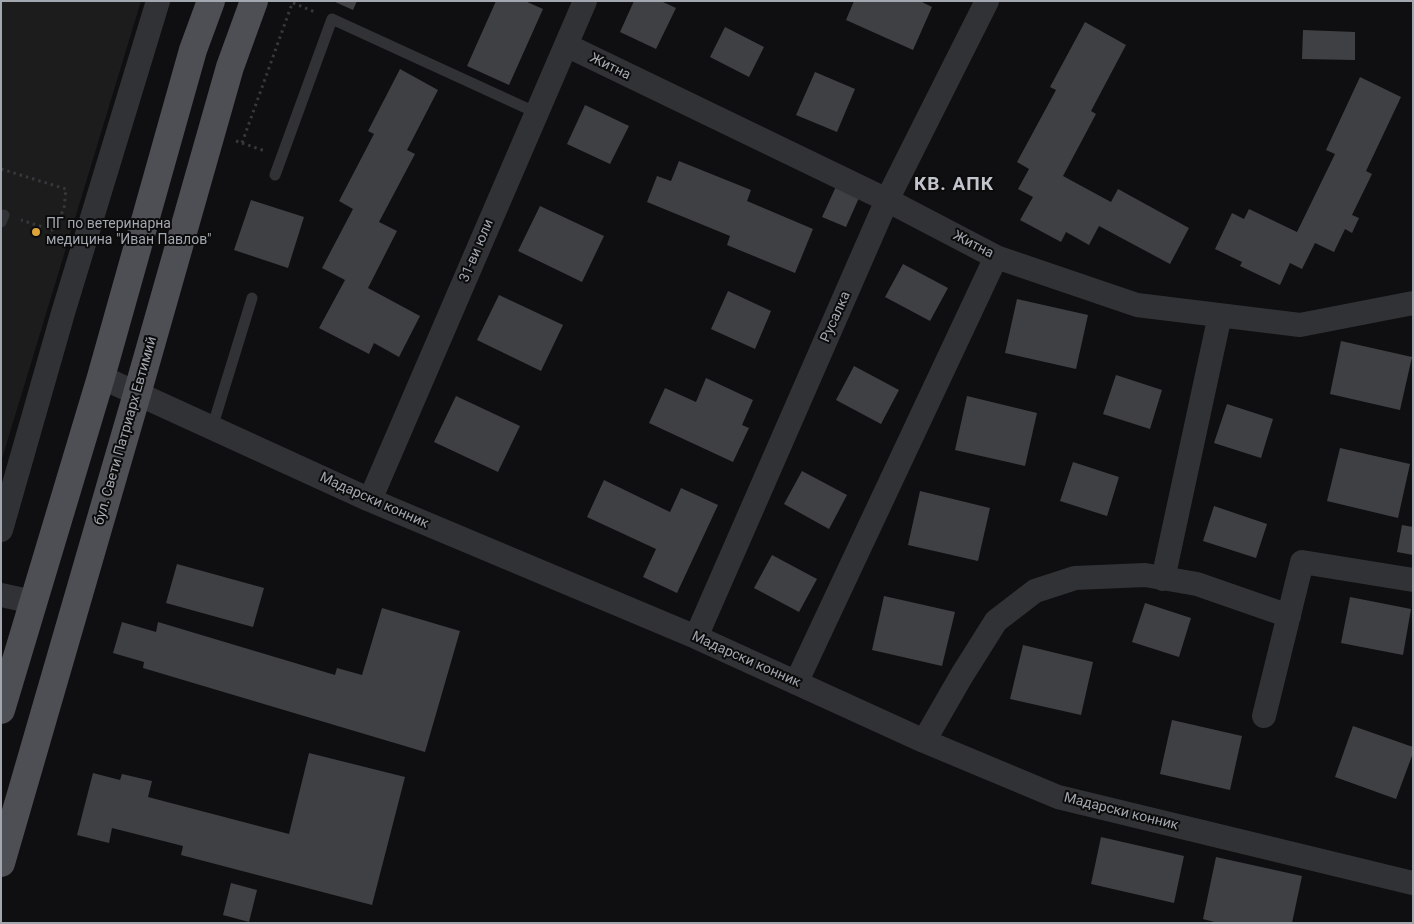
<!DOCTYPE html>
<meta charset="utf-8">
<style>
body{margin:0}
#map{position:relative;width:1414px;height:924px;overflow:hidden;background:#0f0f11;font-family:Roboto,sans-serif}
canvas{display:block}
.frame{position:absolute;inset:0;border:2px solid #a2a7b0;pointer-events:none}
</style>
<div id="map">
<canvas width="1414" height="924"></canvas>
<div class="frame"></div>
</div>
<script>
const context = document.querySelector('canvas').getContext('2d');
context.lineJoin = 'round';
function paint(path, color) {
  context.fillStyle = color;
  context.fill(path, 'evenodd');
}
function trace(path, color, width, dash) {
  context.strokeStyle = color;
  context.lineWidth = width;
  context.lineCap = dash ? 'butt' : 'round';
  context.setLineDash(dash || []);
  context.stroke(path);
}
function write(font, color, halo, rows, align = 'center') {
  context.font = font + ' Roboto,sans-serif';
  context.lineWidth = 4;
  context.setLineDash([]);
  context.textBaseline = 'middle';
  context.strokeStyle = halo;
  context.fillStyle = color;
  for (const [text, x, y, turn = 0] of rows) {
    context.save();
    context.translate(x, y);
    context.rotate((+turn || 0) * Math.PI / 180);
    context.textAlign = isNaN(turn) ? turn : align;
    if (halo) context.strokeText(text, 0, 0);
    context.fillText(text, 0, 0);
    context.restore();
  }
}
paint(new Path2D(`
 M1,1h140l-140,461z`), '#1c1c1d');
paint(new Path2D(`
 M333,1h24l-4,9z
 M496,1h29l18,8 -34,76 -42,-19z
 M634,1h27l15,7 -20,41 -36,-17z
 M854,1h66l12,6 -19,43 -67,-30z
 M1085,22l41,23 -35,66 5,3 -33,62 48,26 7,-13 71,39 -19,36 -71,-38 -10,19 -23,-13 -5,10 -41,-22 13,-23 -15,-8 11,-20 -12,-7 39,-72 -6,-3z
 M725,27l39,20 -15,30 -39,-20z
 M1303,30l52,2v28l-53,-1z
 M400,69l38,21 -31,60 8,4 -36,68 18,9 -29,57 52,28 -21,41 -25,-14 -5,11 -50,-26 26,-48 -23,-12 31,-59 -14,-8 35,-67 -6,-3z
 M815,72l40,17 -18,43 -41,-17z
 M1360,77l41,20 -35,74 6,3 -20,41 7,3 -7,15 -7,-4 -11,23 -19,-9 -13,26 -12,-6 -10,22 -40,-19 2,-4 -27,-13 17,-36 12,6 5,-10 48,23 38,-78 -9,-4z
 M585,105l44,21 -19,38 -43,-20z
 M679,161l72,29 -4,11 66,28 -18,44 -68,-28 3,-9 -83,-34 10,-26 14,5z
 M839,180l23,11 -16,36 -24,-10z
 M251,200l53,17 -16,51 -54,-18z
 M540,206l64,30 -22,46 -64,-31z
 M903,264l45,24 -18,33 -45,-24z
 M728,291l43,20 -16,38 -44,-20z
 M499,295l64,30 -22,46 -64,-31z
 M1017,299l71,16 -12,54 -71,-16z
 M1341,341l71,16 -12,53 -70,-16z
 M854,366l45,24 -18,34 -45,-24z
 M1116,375l46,15 -12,39 -47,-15z
 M706,378l47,22 -11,25 7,3 -16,34 -84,-39 16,-35 31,14z
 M456,396l64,30 -22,46 -64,-30z
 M967,396l70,17 -12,53 -70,-16z
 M1227,404l46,15 -12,39 -47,-15z
 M1340,448l70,16 -12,54 -71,-17z
 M1073,462l46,15 -12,39 -47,-15z
 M802,471l45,24 -18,34 -45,-25z
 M604,480l66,32 11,-24 37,17 -41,88 -34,-16 13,-28 -69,-32z
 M920,491l70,17 -12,53 -70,-16z
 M1214,506l53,18 -11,34 -53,-17z
 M1402,525l11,2v28l-16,-3z
 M772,555l45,24 -18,33 -45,-24z
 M177,564l87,24 -11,39 -87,-24z
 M884,596l71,16 -13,54 -70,-16z
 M1350,597l61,12 -8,46 -62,-12z
 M1145,603l46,15 -12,39 -47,-15z
 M382,608l78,23 -35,121 -282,-84 1,-6 -31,-9 9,-31 34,10 2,-10 177,53 2,-7 25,7z
 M1023,645l70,17 -12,53 -71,-16z
 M1172,720l70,16 -12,54 -70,-16z
 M1353,726l60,21v6l-17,46 -61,-22z
 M309,753l96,24 -33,128 -191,-50 2,-9 -71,-18 -3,15 -32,-8 16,-62 27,7 2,-6 30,7 -4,16 141,37z
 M1101,837l83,19 -10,47 -83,-19z
 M1216,857l86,19 -10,47h-74l-15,-4z
 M231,883l26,7 -8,32 -26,-7z`), '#3f4044');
trace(new Path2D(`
 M293,3l22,9
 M236,141l6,2 51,-142
 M242,143l23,8
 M1,169l65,20 -2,20 -12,21 -31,-10`), '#37383c', 3, [2.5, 4]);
trace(new Path2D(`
 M275,175l57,-156 205,94
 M1,222l3,-7
 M212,428l40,-130`), '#313235', 11);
trace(new Path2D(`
 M566,45l321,155 109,57 141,48 163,20 113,-22
 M101,377l269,123 326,137 228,104 134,56 355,86
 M370,500l215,-499
 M1,530l62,-217 95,-312
 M1163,579l57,-264
 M1,595l32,7
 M696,637l191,-437 100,-199
 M796,683l200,-426
 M1264,716l38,-154 111,18
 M924,741l38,-66 34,-54 39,-30 40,-13 70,-3 52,9 92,32`), '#313235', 24);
trace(new Path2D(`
 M1,710l100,-333 92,-327 18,-49
 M1,863l136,-469 93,-327 24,-66`), '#4d4f54', 28);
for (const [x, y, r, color] of [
 [36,232,5,"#dea43a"]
]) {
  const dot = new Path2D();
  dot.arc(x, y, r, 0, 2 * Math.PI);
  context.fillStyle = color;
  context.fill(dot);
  trace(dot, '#0b0b0b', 2);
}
write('14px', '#a2a7b0', '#0b0b0b', [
 ["Житна",610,67,26],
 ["Житна",973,245,27],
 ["31-ви юли",477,251,-67],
 ["Русалка",836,317,-66],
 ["бул. Свети Патриарх Евтимий",126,431,-74],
 ["Мадарски конник",374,501,24],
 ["Мадарски конник",746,660,24],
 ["Мадарски конник",1121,812,14]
]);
write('14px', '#a2a7b0', '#0b0b0b', [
 ["ПГ по ветеринарна",46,224],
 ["медицина \"Иван Павлов\"",46,240]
], 'left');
context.letterSpacing = '1px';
write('bold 19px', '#c2c5cd', '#0b0b0b', [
 ["КВ. АПК",954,185]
]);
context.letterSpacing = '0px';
</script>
